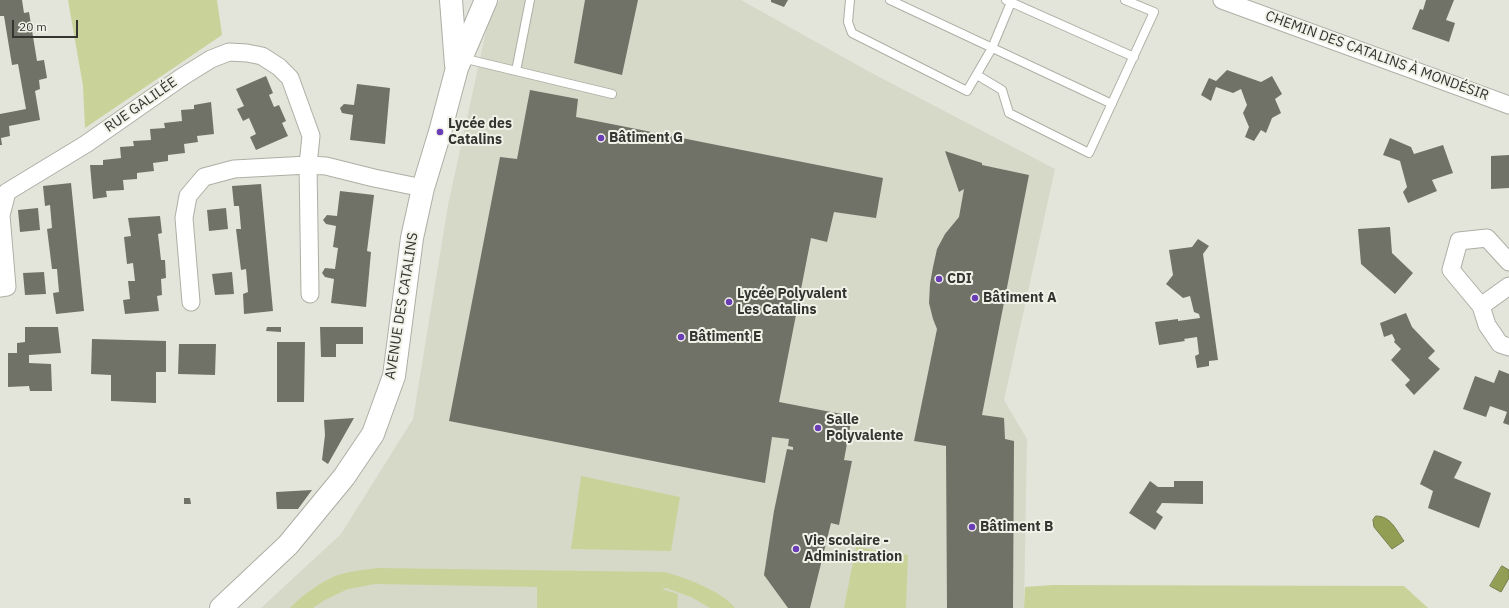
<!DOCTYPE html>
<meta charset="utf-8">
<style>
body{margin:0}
#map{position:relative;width:1509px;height:608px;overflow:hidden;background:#e3e5db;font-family:"IBM Plex Sans",sans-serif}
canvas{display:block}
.scale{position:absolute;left:12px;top:20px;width:66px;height:18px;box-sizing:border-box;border:2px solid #343531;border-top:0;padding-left:5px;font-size:12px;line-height:14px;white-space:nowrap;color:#343531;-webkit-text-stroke:3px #f0f2e8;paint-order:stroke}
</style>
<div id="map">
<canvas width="1509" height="608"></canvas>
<div class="scale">20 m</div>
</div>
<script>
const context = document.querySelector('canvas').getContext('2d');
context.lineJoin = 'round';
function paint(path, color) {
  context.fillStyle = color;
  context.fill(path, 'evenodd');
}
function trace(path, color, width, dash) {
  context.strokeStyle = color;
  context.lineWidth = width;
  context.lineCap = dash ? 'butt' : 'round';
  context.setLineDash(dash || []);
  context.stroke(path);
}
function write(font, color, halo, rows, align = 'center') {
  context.font = font + ' "IBM Plex Sans",sans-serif';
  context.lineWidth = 4;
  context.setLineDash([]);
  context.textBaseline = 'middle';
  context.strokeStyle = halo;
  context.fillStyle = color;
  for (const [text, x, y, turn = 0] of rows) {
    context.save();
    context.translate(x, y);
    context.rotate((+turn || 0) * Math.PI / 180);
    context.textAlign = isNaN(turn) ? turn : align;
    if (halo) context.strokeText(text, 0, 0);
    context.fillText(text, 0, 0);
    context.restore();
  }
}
paint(new Path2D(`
 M500,0h241l127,71 187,98 -51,231 23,39 -3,169h-763l80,-74 72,-115 35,-214 42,-192z`), '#d6d9c8');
paint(new Path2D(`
 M68,0h149l5,35 -137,93 -2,-42z
 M581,476l99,21 -9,54 -100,-2z
 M856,547l52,8 -2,53h-62z
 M377,568l287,4c20,5 58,19 71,36h-25l-19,-11 -25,-9 -4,1 16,5 -1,14h-140v-21l-162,-3 -27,5 -23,11 -12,8h-23c10,-11 31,-26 45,-32 14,-5 28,-6 42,-8z
 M1052,585l352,1 24,22h-404l1,-21z`), '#c9d399');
const water = new Path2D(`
 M1376,516c15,0 20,14 28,25l-12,8 -18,-22 -1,-7z
 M1502,566l7,4v8l-8,14 -11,-6z`);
paint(water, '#939e55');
trace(water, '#767e4a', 1);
paint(new Path2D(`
 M0,0h22l2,13 5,-1 8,49 7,-1 3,18 -8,2 1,9 -5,2 5,29 -31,6 1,10 -9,2 1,7h-2v-31l26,-5 -8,-45 -6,1 -8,-49h-4z
 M585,0h53l-16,75 -48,-12z
 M771,0h17l-4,7 -13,-5z
 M1426,0h28l-8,20 9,3 -6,19 -37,-13 8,-20 3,1z
 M1227,70l34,12 11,-6 10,18 -7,5 6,14 -9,5 -6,15 -5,-3 -7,11 -9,-4 4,-10 -6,-14 4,-8 -6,-16 -8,4 -17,-6 -5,14 -10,-6 8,-17 7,3z
 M266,76l7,17 -4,2 5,12 5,-2 7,16 -4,2 6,13 -32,14 -6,-13 6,-3 -7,-16 -6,3 -6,-12 7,-3 -8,-17z
 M357,84l33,4 -5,56 -35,-4 3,-25 -11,-2 -2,-5 4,-4 10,1z
 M530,90l48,9 -2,18 307,61 -7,40 -42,-6 -7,30 -16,-4 -32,164 73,14 -8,44 8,1 -13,64 -8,-2 -21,85h-22l-24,-33 10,-64 13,-62 6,1v-3l-5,-1 1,-7 -17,-2 -7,46 -316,-62 51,-264 17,2z
 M211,102l3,32 -17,2 1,6 -14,2 1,9 -17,2v6l-15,2 1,8 -17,2v6l-14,1 1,10 -18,1 1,6 -14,2 -3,-34h13v-5l18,-2 -1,-11 14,-1 -1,-5 18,-1 -1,-11 15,-1 -1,-5 18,-2 -1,-11 13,-1v-4z
 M1390,138l21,9 3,7 29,-9 10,28 -21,7 5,11 -29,12 -5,-11 4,-5 -7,-26 -17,-6z
 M945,151l37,12v2l47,10 -47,240 22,3 1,21 9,2 -1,167h-66l-1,-162 -32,-5 23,-112 -4,-10 -4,-16 1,-19 3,-17 4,-18 8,-15 14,-17 5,-28 -5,3z
 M1509,155v33l-18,1v-33z
 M71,183l13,128 -28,3 -3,-21 6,-1 -2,-23h-5l-5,-40 5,-1 -2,-23 -5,1 -2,-20z
 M261,184l12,127 -29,3 -1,-20 5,-2 -2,-23 -5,1 -5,-41h5l-2,-23h-5l-2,-20z
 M340,191l34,4 -7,56 4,1 -5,55 -35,-4 3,-24 -9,-2 -3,-4 3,-5 10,1 3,-21 -5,-1 3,-21 -10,-2 -3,-4 4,-5 10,1z
 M38,208l2,22 -20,2 -2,-22z
 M226,208l2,21 -19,2 -2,-21z
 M160,216l2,17 -4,1 3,26h4l1,18 -5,1 1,16 -5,1 2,15 -34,3 -2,-14 7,-1 -2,-18h7l-2,-18 -6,1 -3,-27 7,-1 -3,-18z
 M1390,227l2,26 21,20 -18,21 -34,-30 -3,-35z
 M1198,239l11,7 -6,8 15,106 -9,1v5l-12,2 -2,-12 4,-2 -2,-17 -13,2 1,2 -26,4 -4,-23 23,-3v2l22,-3 -1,-4 -5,-2 -4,-16 -7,2 -17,-14 7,-9 -4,-25 23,-3z
 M44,272l2,22 -21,1 -2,-22z
 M232,272l2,22 -19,1 -3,-21z
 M1406,313l6,14 23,24 -7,7 12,11 -26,26 -9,-10 5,-5 -19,-20 10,-11 -7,-7 1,-2 -3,-6 -8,3 -4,-14z
 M25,327h33l3,26 -32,2v8l22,1 1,27h-22l-1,-5 -21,1v-34h9v-10l8,-1z
 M267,327h14v5l-15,-1z
 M320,327h43v17h-27v13h-15z
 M92,339l74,2v31h-10v31l-45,-2v-26l-20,-1z
 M277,342h28l-1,60h-27z
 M179,344h37l-1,31 -37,-1z
 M1499,370l10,4v51l-6,-2 4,-11 -17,-6 -4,11 -23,-8 12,-33 19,7z
 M354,418l-26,46 -6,-4 3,-25 -1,-15z
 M1434,450l28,12 -8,16 37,15 -12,35 -51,-20 5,-17 -13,-7z
 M1150,481l8,6h16v-6h29v23l-41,-1 -6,9 7,5 -8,13 -26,-17z
 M312,490l-14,19h-21l-1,-17z
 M184,498h6l1,6h-7z`), '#707268');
const lane = new Path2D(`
 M850,0l-2,22 4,11 115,58 25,-43 20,-48
 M890,0l222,104
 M1006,0l128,57
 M462,58l150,36
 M516,71l14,-71
 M977,75l25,15 7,23 80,40 65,-141 -29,-12`);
const street = new Path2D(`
 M1222,0l287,105
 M1509,262l-22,-24 -28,3 -8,29 30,36 6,19 13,19 9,3
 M0,288l7,-1 -6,-72 6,-23 79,-48 96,-67 29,-18 18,-7 18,1 15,3 17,11 11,11 21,58 -3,29 18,1 48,12 49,10
 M191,302l-7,-84 4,-22 16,-19 30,-8 74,-4 2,129
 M1481,306l28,-20`);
const secondary = new Path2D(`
 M451,0l5,65
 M221,608l67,-63 56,-68 29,-43 21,-58 18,-138 11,-50 17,-56 17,-64 29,-68`);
trace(lane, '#adafa5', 10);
trace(street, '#adafa5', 19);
trace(secondary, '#adafa5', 24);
trace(lane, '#fff', 8);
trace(street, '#fff', 17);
trace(secondary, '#fff', 22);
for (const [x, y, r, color] of [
 [440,132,4,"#6a3db5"],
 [601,138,4,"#6a3db5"],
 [939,279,4,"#6a3db5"],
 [975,298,4,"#6a3db5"],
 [729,302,4,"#6a3db5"],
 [681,337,4,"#6a3db5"],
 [818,428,4,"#6a3db5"],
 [972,527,4,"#6a3db5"],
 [796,549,4,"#6a3db5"]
]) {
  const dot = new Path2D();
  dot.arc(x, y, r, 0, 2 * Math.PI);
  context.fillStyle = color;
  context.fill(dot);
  trace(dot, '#f0f2e8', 1.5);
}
write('14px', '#343531', '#f0f2e8', [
 ["CHEMIN DES CATALINS À MONDÉSIR",1377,56,20],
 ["RUE GALILÉE",141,105,-35],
 ["AVENUE DES CATALINS",402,306,-81]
]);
write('bold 14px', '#343531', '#f0f2e8', [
 ["Lycée des",448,124],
 ["Catalins",448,140],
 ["Bâtiment G",609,138],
 ["CDI",947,279],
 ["Lycée Polyvalent",737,294],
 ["Les Catalins",737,310],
 ["Bâtiment A",983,298],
 ["Bâtiment E",689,337],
 ["Salle",826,420],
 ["Polyvalente",826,436],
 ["Bâtiment B",980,527],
 ["Vie scolaire -",804,541],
 ["Administration",804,557]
], 'left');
</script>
